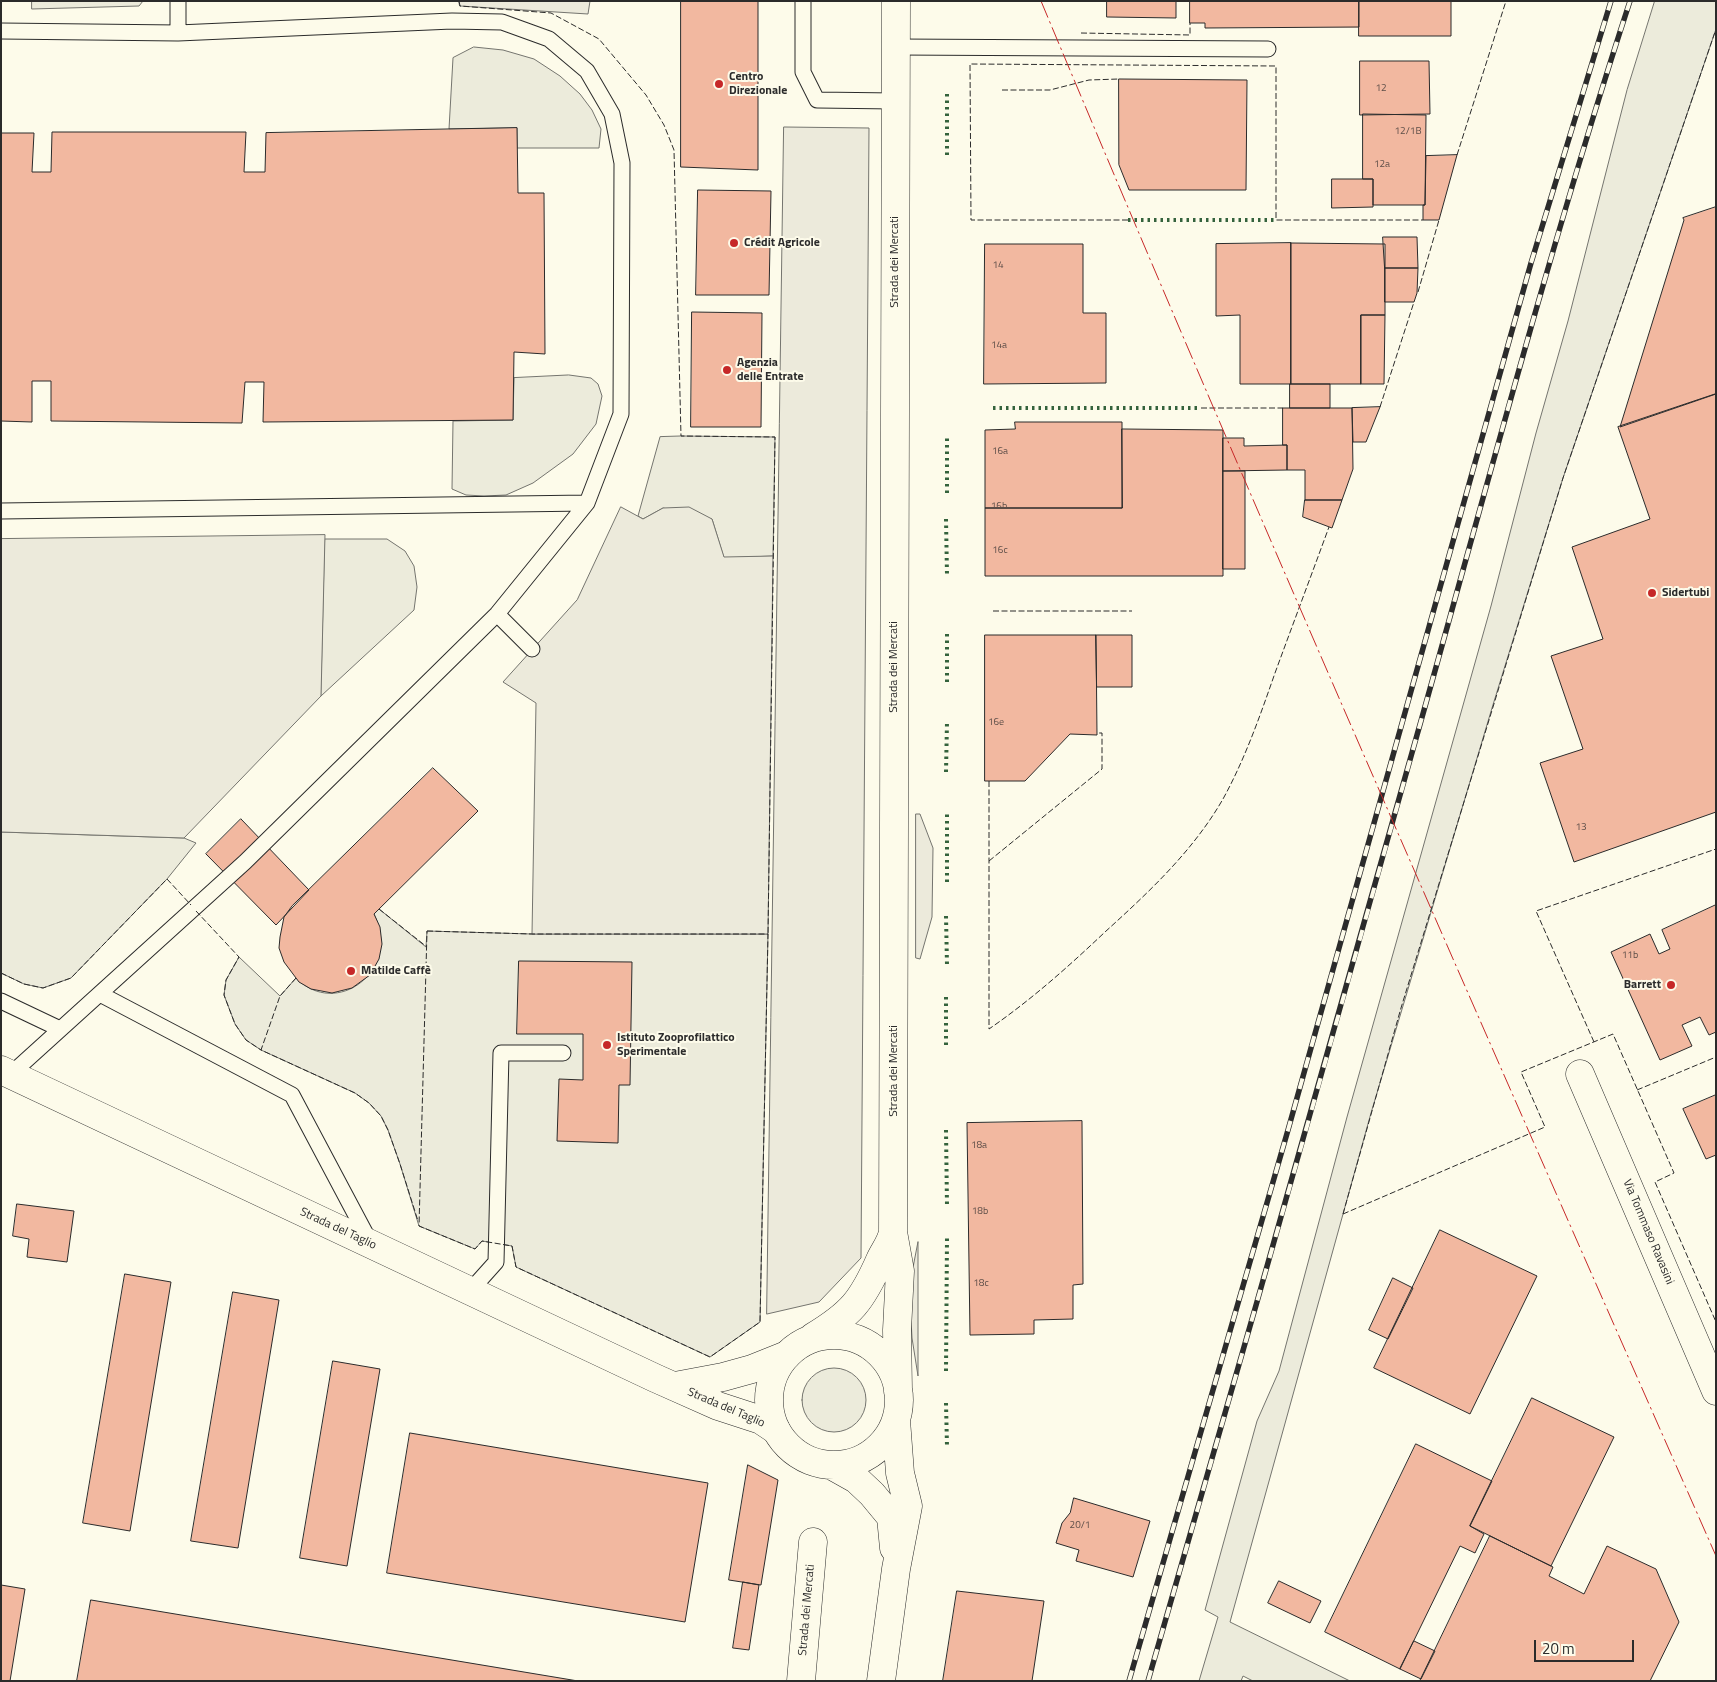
<!DOCTYPE html>
<meta charset="utf-8">
<style>
body{margin:0}
#map{position:relative;width:1717px;height:1682px;overflow:hidden;background:#fdfbea;font-family:"Titillium Web",sans-serif}
canvas{display:block}
.frame{position:absolute;inset:0;border:2px solid #2b2b2b;pointer-events:none}
.scale{position:absolute;left:1534px;top:1640px;width:100px;height:22px;box-sizing:border-box;border:2px solid #2b2b2b;border-top:0;padding-left:6px;font-size:15px;line-height:18px;white-space:nowrap;color:#2b2b2b;-webkit-text-stroke:4px #fdfbea;paint-order:stroke}
</style>
<div id="map">
<canvas width="1717" height="1682"></canvas>
<div class="frame"></div>
<div class="scale">20 m</div>
</div>
<script>
const context = document.querySelector('canvas').getContext('2d');
context.lineJoin = 'round';
function paint(path, color) {
  context.fillStyle = color;
  context.fill(path, 'evenodd');
}
function trace(path, color, width, dash) {
  context.strokeStyle = color;
  context.lineWidth = width;
  context.lineCap = dash ? 'butt' : 'round';
  context.setLineDash(dash || []);
  context.stroke(path);
}
function write(font, color, halo, rows, align = 'center') {
  context.font = font + ' "Titillium Web",sans-serif';
  context.lineWidth = 4;
  context.setLineDash([]);
  context.textBaseline = 'middle';
  context.strokeStyle = halo;
  context.fillStyle = color;
  for (const [text, x, y, turn = 0] of rows) {
    context.save();
    context.translate(x, y);
    context.rotate((+turn || 0) * Math.PI / 180);
    context.textAlign = isNaN(turn) ? turn : align;
    if (halo) context.strokeText(text, 0, 0);
    context.fillText(text, 0, 0);
    context.restore();
  }
}
const green = new Path2D(`
 M32,1h111l-4,5 -107,3z
 M1655,1h61v28l-153,449 -71,230 -121,405 -141,509 120,59h-97l-10,-5 -2,5h-42l19,-64 -13,-7 52,-189 22,-50 68,-254 144,-511 45,-173 32,-112 59,-231z
 M474,47l29,3 31,9 26,17 20,18 12,16 9,19 -2,19h-82v-20l-68,1 4,-71z
 M569,375l22,3 7,6 4,12 -6,28 -23,30 -40,29 -27,12 -22,1 -18,-1 -14,-6 1,-68 60,-1 1,-42z
 M681,436l94,1 -2,119 -49,2 -12,-39 -49,-11 -20,11 -5,-3 22,-79z
 M325,539h62l18,12 9,15 3,21 -3,23 -93,86z
 M1,832l183,6 12,5 -29,36 -96,99 -28,10 -19,-4 -23,-11z
 M379,909l47,38 1,-16 105,3h236l-8,388 -50,35 -194,-90 -4,-21 -30,-5 -7,8 -56,-23 -19,-62 -12,-34 -7,-14 -12,-13 -14,-10 -94,-43 -15,-10 -11,-16 -11,-29 2,-15 13,-23 41,39 16,-18c40,41 106,-7 78,-64z
 M802 1400a32 32 0 1 1 64 0a32 32 0 1 1-64 0Z`);
paint(green, '#ecebdb');
trace(green, '#74746e', 1);
const parking = new Path2D(`
 M459,1h131l-2,13 -128,-8z
 M784,127l85,1 -8,1130 -42,44 -52,12z
 M621,507l22,12 20,-11 26,-1 23,12 12,38 49,-1 -5,378h-236l4,-231 -33,-21 74,-82z
 M325,535l-4,161 -137,142 -183,-6v-293z
 M916,814h4l13,34 -1,69 -12,42 -4,-1z
 M918,1242v134l-6,-38 -2,-37 2,-28z`);
paint(parking, '#eceadb');
trace(parking, '#74746e', 1);
const building = new Path2D(`
 M681,1h77v169l-77,-3z
 M1107,1h69v17l-69,-1z
 M1190,1h169v26l-154,1v-5h-15z
 M1359,1h92v35h-92z
 M1360,61h69l1,53 -70,1z
 M1119,79l128,1 -1,110h-117l-10,-25z
 M1363,114l63,1 -1,90h-52v-26h-10z
 M517,128l1,65h26l1,161 -31,-2 -1,68 -250,2 1,-40h-19l-3,41 -191,-2v-40h-19v41l-31,-1v-288h33l-2,39h19l1,-40h194l-2,40h21l1,-39z
 M1457,155l-18,65h-16v-15h2l1,-49z
 M1332,179h41v28l-41,1z
 M698,190l73,1 -2,104h-73z
 M1716,207v187l-96,33 64,-207 -1,-2z
 M1383,237h34l1,31h-33z
 M1291,243v141h-51v-69l-24,1v-72z
 M1291,243l94,1v71h-24v69h-70z
 M985,244h98v69h23v70l-122,1z
 M1385,268h33l-1,25 -3,9h-29z
 M692,312l70,1 -1,114h-70z
 M1361,315h24l-1,69h-23z
 M1290,384h40v24h-40z
 M1716,394v418l-142,50 -34,-99 43,-14 -32,-93 52,-17 -31,-92 78,-28 -32,-92z
 M1380,407l-14,35h-13l-1,-34z
 M1283,408h69l1,61 -11,31h-37v-30h-18v-25h-4z
 M1015,422h107v86h-137v-78l30,-1z
 M1122,429l101,1v146h-238v-68h137z
 M1223,438h21v8l43,-1v25l-64,1z
 M1223,471h22v98h-22z
 M1305,500h37l-10,28 -29,-11z
 M985,635h111l1,100 -27,-1 -45,47h-40z
 M1096,635h36v52h-35z
 M433,768l45,43 -104,103 6,13 2,17 -3,15 -9,16 -18,13 -20,5 -21,-4 -12,-7 -15,-20 -5,-14 1,-11 4,-20 8,-11z
 M241,819l68,71 -33,35 -70,-71z
 M1716,905v127l-7,3 -9,-18 -18,8 10,21 -32,14 -49,-108 39,-18 9,20 11,-5 -8,-19z
 M519,961l113,1 -2,123h-11l-1,58 -61,-2 2,-62 24,1v-46h-66z
 M1716,1095v60l-10,4 -23,-50z
 M1082,1121l1,163 -10,1v34l-39,1v14l-64,1 -3,-212z
 M17,1204l57,7 -7,51 -40,-5 2,-18 -16,-3z
 M1440,1230l97,46 -67,138 -96,-46z
 M125,1274l46,8 -41,249 -47,-8z
 M1393,1278l20,10 -25,51 -19,-9z
 M233,1292l46,8 -41,248 -47,-7z
 M333,1361l47,8 -33,197 -47,-8z
 M1532,1398l82,39 -63,129 -81,-40z
 M410,1433l298,50 -23,139 -298,-49z
 M1416,1444l76,37 -22,45 14,8 -9,19 -15,-7 -60,123 -75,-37z
 M748,1465l30,15 -17,105 -32,-5z
 M1074,1498l76,23 -17,56 -57,-16 3,-11 -23,-7 6,-20 8,-10z
 M1490,1536l63,31 -4,9 35,18 23,-48 49,23 23,53 -29,59h-230z
 M1279,1581l42,20 -11,22 -42,-20z
 M743,1582l16,3 -10,65 -16,-2z
 M1,1585l24,4 -15,92h-9z
 M957,1591l87,10 -12,80h-89z
 M91,1600l487,81h-501z
 M1414,1641l21,10 -14,28 -21,-10z`);
paint(building, '#f2b8a0');
trace(building, '#2b2b2b', 1);
const lane = new Path2D(`
 M178,1v32
 M803,1v71l14,28 78,1
 M1,31l177,2 274,-12 50,1 47,17 38,32 25,43 10,49 -1,251 -34,89 -90,111 -252,248 -234,212
 M896,47l372,2
 M1,511l586,-8
 M497,614l35,35
 M100,994l192,101 77,145
 M1,1001l59,28
 M470,1291l26,-29 5,-209h62`);
const street = new Path2D(`
 M1,1070l654,308 63,28 43,14 15,10
 M1580,1074l136,317
 M675,1386l48,-9 29,-8 35,-14
 M801,1681l12,-139`);
const secondary = new Path2D(`
 M896,1l-3,1231 7,39 -3,59 1,61
 M769 1400a65 65 0 1 1 130 0a65 65 0 1 1-130 0Z
 M813,1337c38,-23 49,-36 67,-77 4,-9 11,-17 13,-28
 M831,1465l25,14 16,15 19,23 3,31
 M881,1681l15,-112 12,-63 -8,-33 -4,-53`);
trace(lane, '#2b2b2b', 17);
trace(street, '#2b2b2b', 29);
trace(secondary, '#2b2b2b', 29);
trace(lane, '#fdfbea', 15);
trace(street, '#fdfbea', 28);
trace(secondary, '#fdfbea', 28);
const rail = new Path2D(`
 M1129,1681l159,-551 243,-867 80,-262
 M1148,1681c91,-315 181,-630 269,-946 69,-245 134,-492 213,-734`);
trace(rail, '#2b2b2b', 5.5);
trace(rail, '#fdfbea', 4, [11]);
trace(new Path2D(`
 M947,155v-61
 M1128,220h148
 M993,408h208
 M947,493v-56
 M946,519l1,56
 M947,682v-52
 M946,772l1,-50
 M947,882v-71
 M946,916l1,49
 M946,1045v-49
 M946,1130l1,76
 M946,1371l1,-133
 M946,1403l1,43`), '#34623c', 4, [2.5, 4]);
trace(new Path2D(`
 M459,1l1,5 91,7 48,26 47,56 18,30 10,25 7,286 94,1 -7,497
 M1081,33l109,2v-12
 M1002,90h48l39,-10 30,-1
 M1457,155l49,-154
 M1128,220h-157l-1,-156 306,2v154h147
 M1418,292l21,-72
 M1380,407l34,-105
 M1201,408h82
 M993,611h139
 M989,781v248c42,-29 79,-62 116,-97 44,-40 88,-81 118,-133 22,-40 37,-83 52,-126 18,-49 36,-97 54,-146
 M989,861l113,-92v-36h-5
 M379,909l48,38
 M196,911l43,46 -13,23 -2,15 11,29 11,16 15,10
 M427,931l105,3h236l-8,388 -50,35 -194,-90 -4,-21 -30,-5 -7,8 -56,-23z
 M1,973l23,11 19,4 28,-10 96,-99 24,26
 M296,978l-16,18 -19,54 94,43 14,10 12,13 7,14 12,34 18,57
 M1594,1042l-58,-131 180,-62
 M1637,1090l79,-33
 M1343,1214l58,-206 162,-530 153,-449
 M1343,1214l202,-87 -24,-55 92,-38 61,139 -19,9 61,140`), '#2b2b2b', 1, [6, 2.5]);
trace(new Path2D(`
 M1041,1c218,521 447,1038 675,1555`), '#c62828', 1, [18, 4, 2.5, 4]);
for (const [x, y, r, color] of [
 [719,84,5,"#c62828"],
 [734,243,5,"#c62828"],
 [727,370,5,"#c62828"],
 [1652,593,5,"#c62828"],
 [351,971,5,"#c62828"],
 [1671,985,5,"#c62828"],
 [607,1045,5,"#c62828"]
]) {
  const dot = new Path2D();
  dot.arc(x, y, r, 0, 2 * Math.PI);
  context.fillStyle = color;
  context.fill(dot);
  trace(dot, '#fdfbea', 2);
}
write('10px', '#5d4e48', null, [
 ["12",1381,89],
 ["12/1B",1408,132],
 ["12a",1382,165],
 ["14",998,266],
 ["14a",999,346],
 ["16a",1000,452],
 ["16b",999,507],
 ["16c",1000,551],
 ["16e",996,723],
 ["13",1581,828],
 ["11b",1630,956],
 ["18a",979,1146],
 ["18b",980,1212],
 ["18c",981,1284],
 ["20/1",1080,1526]
]);
write('bold 12px', '#2b2b2b', '#fdfbea', [
 ["Centro",729,77],
 ["Direzionale",729,91],
 ["Crédit Agricole",744,243],
 ["Agenzia",737,363],
 ["delle Entrate",737,377],
 ["Sidertubi",1662,593],
 ["Matilde Caffè",361,971],
 ["Barrett",1661,985,"right"],
 ["Istituto Zooprofilattico",617,1038],
 ["Sperimentale",617,1052]
], 'left');
write('12px', '#2b2b2b', '#fdfbea', [
 ["Strada dei Mercati",895,262,-90],
 ["Strada dei Mercati",894,667,-90],
 ["Strada dei Mercati",894,1071,-90],
 ["Strada del Taglio",338,1229,25],
 ["Via Tommaso Ravasini",1648,1232,67],
 ["Strada del Taglio",726,1408,23],
 ["Strada dei Mercati",807,1610,-85]
]);
</script>
